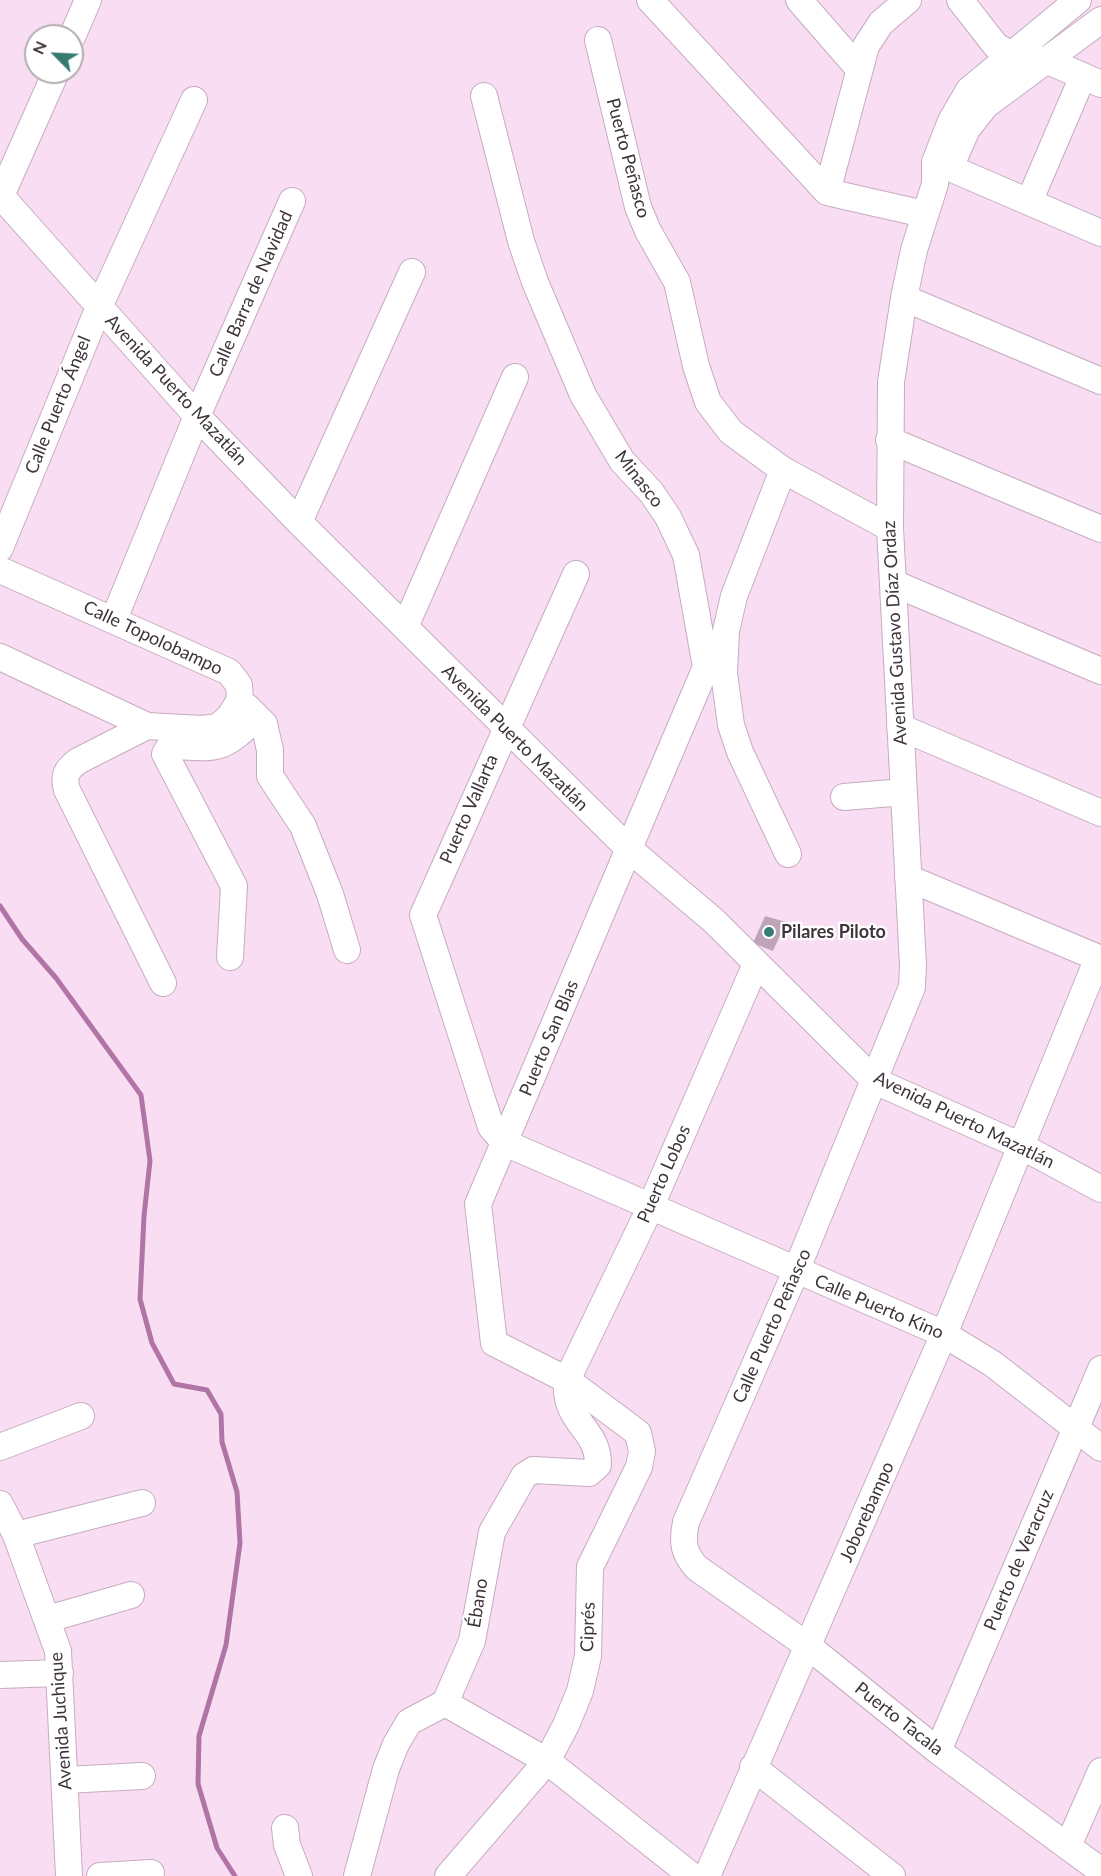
<!DOCTYPE html>
<meta charset="utf-8">
<style>
body{margin:0}
#map{position:relative;width:1101px;height:1876px;overflow:hidden;background:#f9def3;font-family:Lato,sans-serif}
canvas{display:block}
.north{position:absolute;left:24px;top:24px;width:60px;height:60px;box-sizing:border-box;background:#fff;border:2px solid #b2aeb1;border-radius:50%;rotate:294deg;font-size:16px;font-weight:700;line-height:24px;text-align:center;color:#3e343c}
.north::after{content:'';display:block;margin:auto;width:21px;height:27px;background:#367c72;clip-path:polygon(50% 0,100% 100%,50% 72%,0 100%)}
</style>
<div id="map">
<canvas width="1101" height="1876"></canvas>
<div class="north">N</div>
</div>
<script>
const context = document.querySelector('canvas').getContext('2d');
context.lineJoin = 'round';
function trace(path, color, width, dash) {
  context.strokeStyle = color;
  context.lineWidth = width;
  context.lineCap = dash ? 'butt' : 'round';
  context.setLineDash(dash || []);
  context.stroke(path);
}
function paint(path, color) {
  context.fillStyle = color;
  context.fill(path, 'evenodd');
}
function write(font, color, halo, rows, align = 'center') {
  context.font = font + ' Lato,sans-serif';
  context.lineWidth = 4.5;
  context.setLineDash([]);
  context.textBaseline = 'middle';
  context.strokeStyle = halo;
  context.fillStyle = color;
  for (const [text, x, y, turn = 0] of rows) {
    context.save();
    context.translate(x, y);
    context.rotate((+turn || 0) * Math.PI / 180);
    context.textAlign = isNaN(turn) ? turn : align;
    if (halo) context.strokeText(text, 0, 0);
    context.fillText(text, 0, 0);
    context.restore();
  }
}
trace(new Path2D(`
 M0,906l22,33 34,39 85,117 9,66 -6,55 -4,83 12,44 22,41 33,6 14,24 1,28 15,50 3,51 -14,102 -27,91 -1,48 19,64 18,28`), '#b074a6', 5);
paint(new Path2D(`
 M765,916l21,6 -13,29 -20,-8z`), '#bda4b8');
const minor = new Path2D(`
 M650,0l177,192 97,22
 M799,0l60,69
 M960,0l36,46 14,8 38,7 53,23
 M1078,0l-109,90 -18,31 -16,41v22l-21,66 -10,48 -13,84 -1,146 23,437 -1,22 -116,284 -110,251c-4,20 -3,31 11,46l111,78 130,105 163,120
 M72,37l16,-37
 M598,40l40,167 10,24 29,51 19,84 12,36 23,30 52,38 107,58
 M484,96l37,145 14,41 48,113 39,66 29,31 17,25 18,38 20,112 18,6 7,52 9,27 48,102
 M936,162l165,71
 M951,165l16,-36 19,-24 115,-85
 M827,192l39,-146 15,-23 27,-23
 M0,195l197,221 102,106 330,327 85,72 161,160 146,65 80,43
 M0,198l56,-126
 M1029,202l54,-126
 M904,298l197,83
 M889,440l212,89
 M299,522l113,-250
 M0,548l99,-241 95,-207
 M0,570l229,102 10,13 1,15 -10,16 -12,11 -16,2 -55,-3 -147,-69
 M576,574l-153,341 68,212 14,16 439,191 49,30 108,84
 M893,583l208,88
 M114,619l83,-203 95,-215
 M405,627l110,-250
 M724,673l2,-42 8,-35 49,-126
 M247,707l17,17 6,26v26l33,50 27,68 17,56
 M147,726l-69,35c-12,9 -15,15 -11,29l96,193
 M900,727l201,86
 M844,797l60,-5
 M908,878l193,81
 M230,957l4,-71 -69,-132 5,-8c50,2 50,6 87,-29
 M0,1447l81,-31
 M0,1504l16,31 42,116 11,225
 M16,1535l126,-32
 M48,1619l83,-24
 M0,1675l60,-2
 M445,1703l102,58 145,115
 M938,1751l163,-382
 M753,1767l139,109
 M65,1780l77,-4
 M285,1828l2,17 12,31
 M1068,1846l33,-75
 M100,1876l51,-3
 M357,1876l29,-107 10,-25 13,-22 36,-19 27,-62 20,-109 32,-56 9,-6 56,3 9,-8c1,-37 -35,-42 -31,-85l83,-172 106,-244
 M448,1876l99,-115 19,-36 14,-34 8,-35 2,-89 49,-100 3,-16 -4,-18 -71,-53 -73,-37 -16,-139 228,-537
 M707,1876l237,-542 154,-376`);
trace(minor, '#c6acc1', 28);
trace(minor, '#fff', 26);
for (const [x, y, r, color] of [
 [769,932,6,"#367c72"]
]) {
  const dot = new Path2D();
  dot.arc(x, y, r, 0, 2 * Math.PI);
  context.fillStyle = color;
  context.fill(dot);
  trace(dot, '#fff', 2);
}
write('18px', '#3e343c', '#fff', [
 ["Puerto Peñasco",628,158,75],
 ["Calle Barra de Navidad",251,294,-66],
 ["Avenida Puerto Mazatlán",176,390,47],
 ["Calle Puerto Ángel",58,405,-68],
 ["Minasco",639,479,52],
 ["Avenida Gustavo Díaz Ordaz",895,633,-93],
 ["Calle Topolobampo",153,638,25],
 ["Avenida Puerto Mazatlán",515,738,45],
 ["Puerto Vallarta",469,809,-66],
 ["Puerto San Blas",549,1038,-67],
 ["Avenida Puerto Mazatlán",964,1120,26],
 ["Puerto Lobos",664,1174,-66],
 ["Calle Puerto Kino",879,1307,23],
 ["Calle Puerto Peñasco",772,1326,-66],
 ["Joborebampo",867,1512,-66],
 ["Puerto de Veracruz",1019,1560,-67],
 ["Ébano",478,1603,-81],
 ["Ciprés",588,1627,-88],
 ["Puerto Tacala",899,1719,38],
 ["Avenida Juchique",61,1721,-94]
]);
write('bold 18px', '#3e343c', '#fff', [
 ["Pilares Piloto",781,932]
], 'left');
</script>
